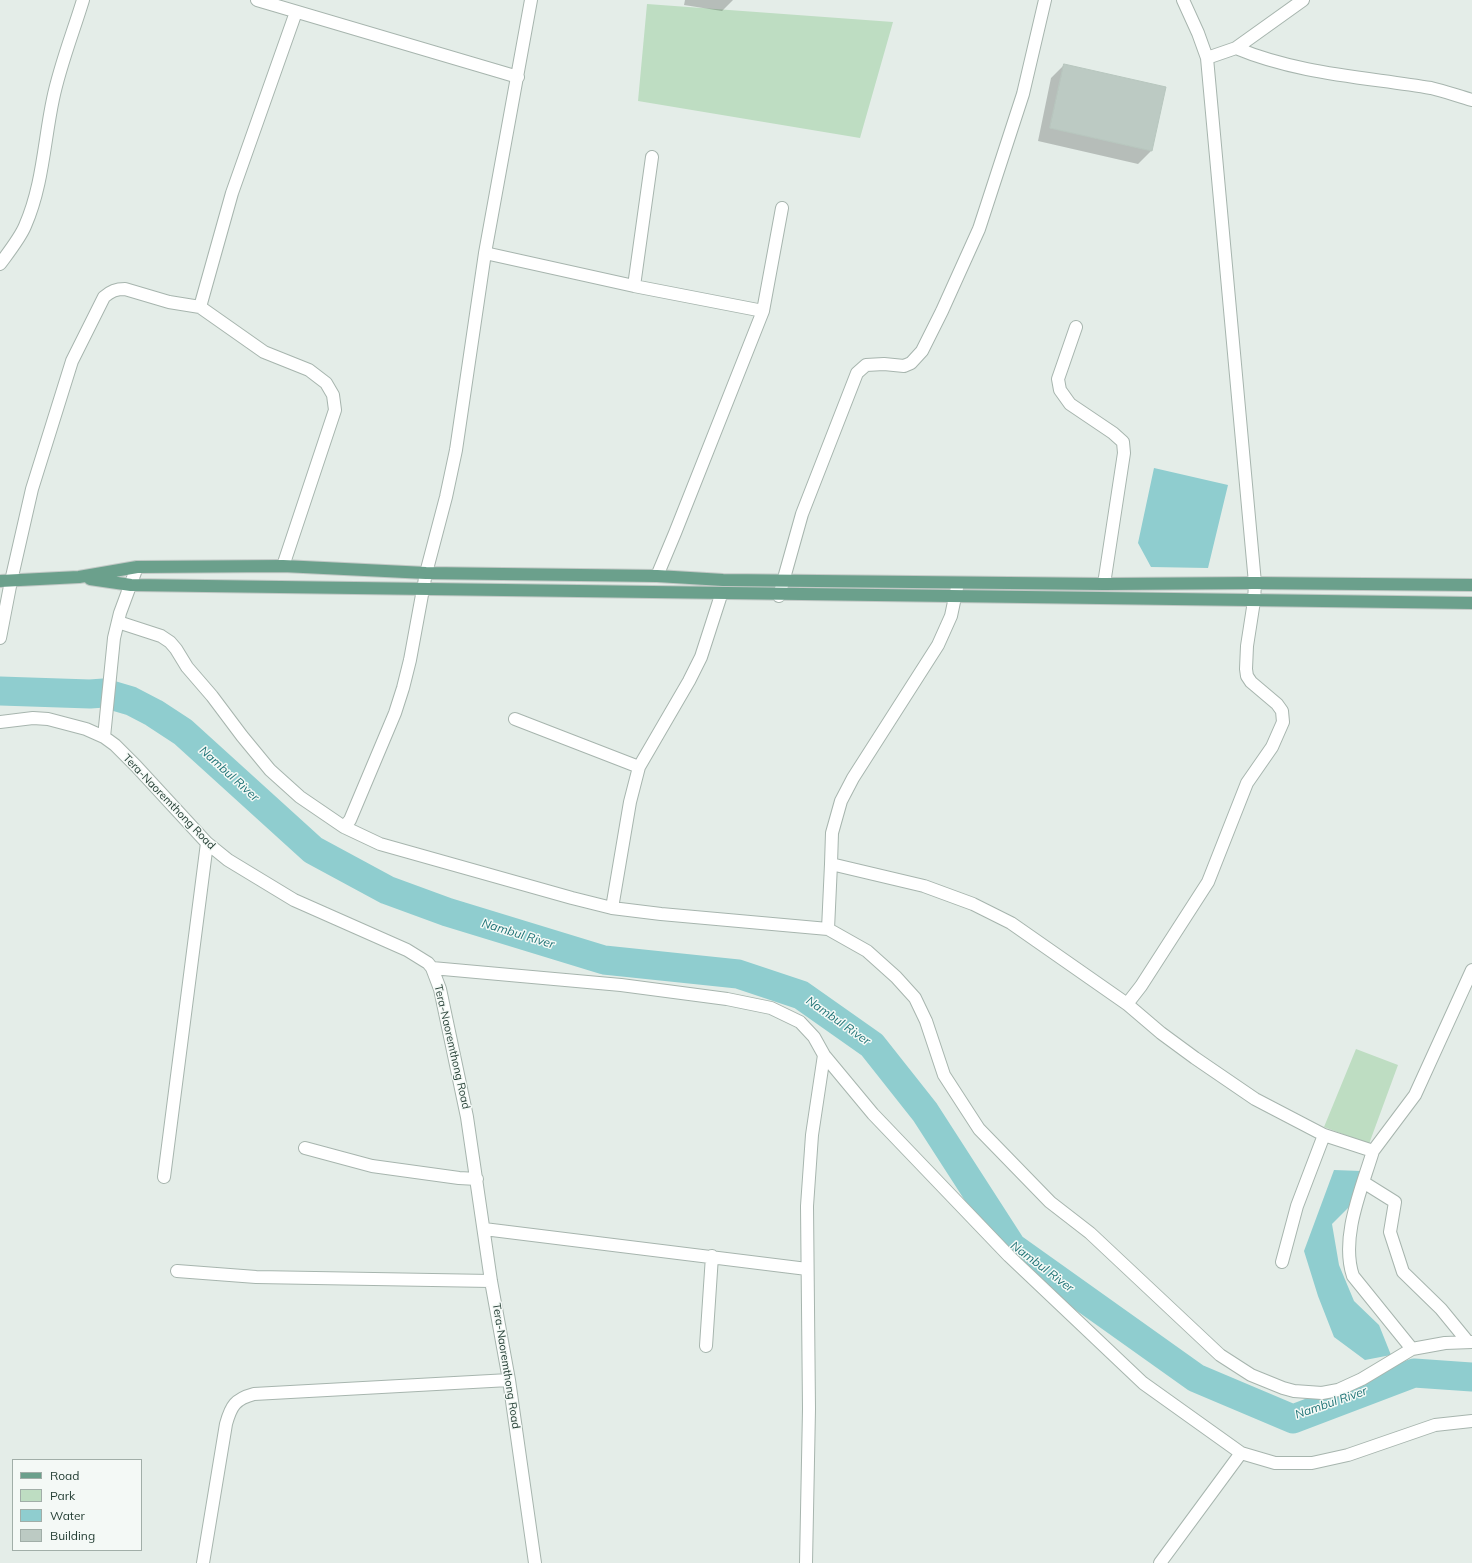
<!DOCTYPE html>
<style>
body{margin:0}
#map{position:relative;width:1472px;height:1563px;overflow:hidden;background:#e4ede8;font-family:Mulish,sans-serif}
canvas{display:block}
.legend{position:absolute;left:12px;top:1459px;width:130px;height:92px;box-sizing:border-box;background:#f4f9f6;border:1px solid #a1aea8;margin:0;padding:5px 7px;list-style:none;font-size:12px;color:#243e34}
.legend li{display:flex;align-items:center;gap:8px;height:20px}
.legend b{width:20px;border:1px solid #a1aea8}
</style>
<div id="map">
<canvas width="1472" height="1563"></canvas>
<ul class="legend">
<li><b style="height:5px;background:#6ba08c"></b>Road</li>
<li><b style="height:11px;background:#beddc2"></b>Park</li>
<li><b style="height:11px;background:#8fcdcf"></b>Water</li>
<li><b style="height:11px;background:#bccac3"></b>Building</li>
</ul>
</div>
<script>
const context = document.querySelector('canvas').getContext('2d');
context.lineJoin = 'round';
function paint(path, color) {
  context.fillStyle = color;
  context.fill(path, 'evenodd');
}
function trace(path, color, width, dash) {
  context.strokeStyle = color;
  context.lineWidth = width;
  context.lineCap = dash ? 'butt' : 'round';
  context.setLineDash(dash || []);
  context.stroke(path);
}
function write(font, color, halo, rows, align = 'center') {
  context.font = font + ' Mulish,sans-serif';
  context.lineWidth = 3;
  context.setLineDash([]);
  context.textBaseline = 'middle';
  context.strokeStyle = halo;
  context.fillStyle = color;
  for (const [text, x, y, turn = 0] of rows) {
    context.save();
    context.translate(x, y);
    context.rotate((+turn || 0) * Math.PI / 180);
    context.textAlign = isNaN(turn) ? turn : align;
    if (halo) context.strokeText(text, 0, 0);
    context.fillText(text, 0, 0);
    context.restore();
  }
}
paint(new Path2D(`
 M647,4l246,18 -33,116 -222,-37z
 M1356,1049l42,16 -29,79 -45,-17z`), '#beddc2');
paint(new Path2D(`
 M1154,468l74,17 -20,83 -57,-1 -13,-24z
 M1334,1170l27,1 -9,33 -20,20 7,41 15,36 25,24 12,30 -26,5 -31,-23 -16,-41 -14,-45z`), '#8fcdcf');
paint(new Path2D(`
 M685,0h48l-11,11 -38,-6z
 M1064,65l101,23 -14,63 -13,13 -100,-23 13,-63z`), '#0003');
trace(new Path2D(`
 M0,691l90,3 14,-1 27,8 23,12 29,19 130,118 74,40 60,22 157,48 134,14 63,21 71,50 53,67 87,135 184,131 97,41 121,-46 58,4`), '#8fcdcf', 29);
const building = new Path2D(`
 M1064,64l102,23 -14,64 -102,-23z`);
paint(building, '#bccac3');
trace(building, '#b7c6be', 1);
const minor = new Path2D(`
 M257,0l261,77
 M1236,48c62,26 129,29 195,40 13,3 27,8 41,12
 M1207,58l29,-10 67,-48
 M485,253l149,33 129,25
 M0,264c8,-11 20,-26 25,-38 18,-41 19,-85 28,-127 7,-34 20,-66 30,-99
 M634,286l18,-129
 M200,307l32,-114 64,-181
 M1076,327l-18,52 2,11 10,14 43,29 10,9 1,11 -20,131
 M657,576l18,-43 88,-222 19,-103
 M958,583l-7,33 -13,29 -85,133 -12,23 -9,32 -1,31 93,22 49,18 38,19 116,81 34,29 34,25 60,41 69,36 49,16 42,-56 57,-125
 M779,596l23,-82 55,-141 9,-8 18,-1 20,2 7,-3 11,-12 20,-40 37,-82 44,-135 22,-94
 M118,622l43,14 9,6 6,7 11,18 25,29 30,40 28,34 30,27 44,30 6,-7 45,-107 8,-25 7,-28 16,-87 20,-76 10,-47 29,-197 46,-253
 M0,638l11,-57 21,-92 40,-128 32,-64c7,-6 12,-8 21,-8l44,13 31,5 64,45 45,18 17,13 7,12 2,15 -52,156
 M515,719l124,48
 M0,722l33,-4 15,1 38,10 18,8 11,8 21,21 71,77 21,17 66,40 113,50 21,13 4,5 8,21 27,128 24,164 18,99 26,183
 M104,737l10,-99 6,-25 17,-46
 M344,827l36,17 192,54 40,10 49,6 167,15
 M831,864l-3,65 39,22 29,26 19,21 11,23 18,54 35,54 71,73 40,31 130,122 31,20 32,13 11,3 28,2 16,-3 24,-11 50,-30
 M612,908l18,-106 9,-35 50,-86 12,-24 20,-62
 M432,968l189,17 106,14 44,9 29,14 14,15 10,18 49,59 136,142 134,127 98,70 34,10h37l36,-8 87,-30 37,-4
 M1127,1004l14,-18 67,-104 39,-99 25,-36 11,-25 -1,-11 -5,-7 -26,-22 -4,-6 -1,-7 1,-23 7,-45 1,-18 -48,-525 -9,-25 -15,-33
 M305,1148l67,18 87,12 18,1
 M1373,1151c-11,37 -33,86 -20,125l59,73 33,-6 27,-1
 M164,1177l43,-334
 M1363,1182l32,20 -5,30 13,40 38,37 27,33
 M484,1229l323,40
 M1282,1262l15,-56 27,-71
 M177,1271l79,6 235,4
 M706,1346l6,-90
 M203,1563l23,-139c5,-18 9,-25 28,-30l255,-14
 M806,1563l3,-154 -2,-203 5,-71 12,-80
 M1160,1563l81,-110`);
const major = new Path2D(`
 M90,579l41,6c447,9 894,15 1341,18
 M0,581l79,-4 58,-10 146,-1 143,7 231,3 66,4 381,4 151,-1 217,2`);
trace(minor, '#a7b5ae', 14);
trace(major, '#c2c9c6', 14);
trace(minor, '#fff', 12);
trace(major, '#6ba08c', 12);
write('11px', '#243e34', '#f4f9f6', [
 ["Tera-Naoremthong Road",169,802,46],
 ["Tera-Naoremthong Road",452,1047,77],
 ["Tera-Naoremthong Road",506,1366,81]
]);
write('italic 12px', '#207477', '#f4f9f6', [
 ["Nambul River",229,774,42],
 ["Nambul River",518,934,17],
 ["Nambul River",838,1021,35],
 ["Nambul River",1042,1267,37],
 ["Nambul River",1331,1403,-19]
]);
</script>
